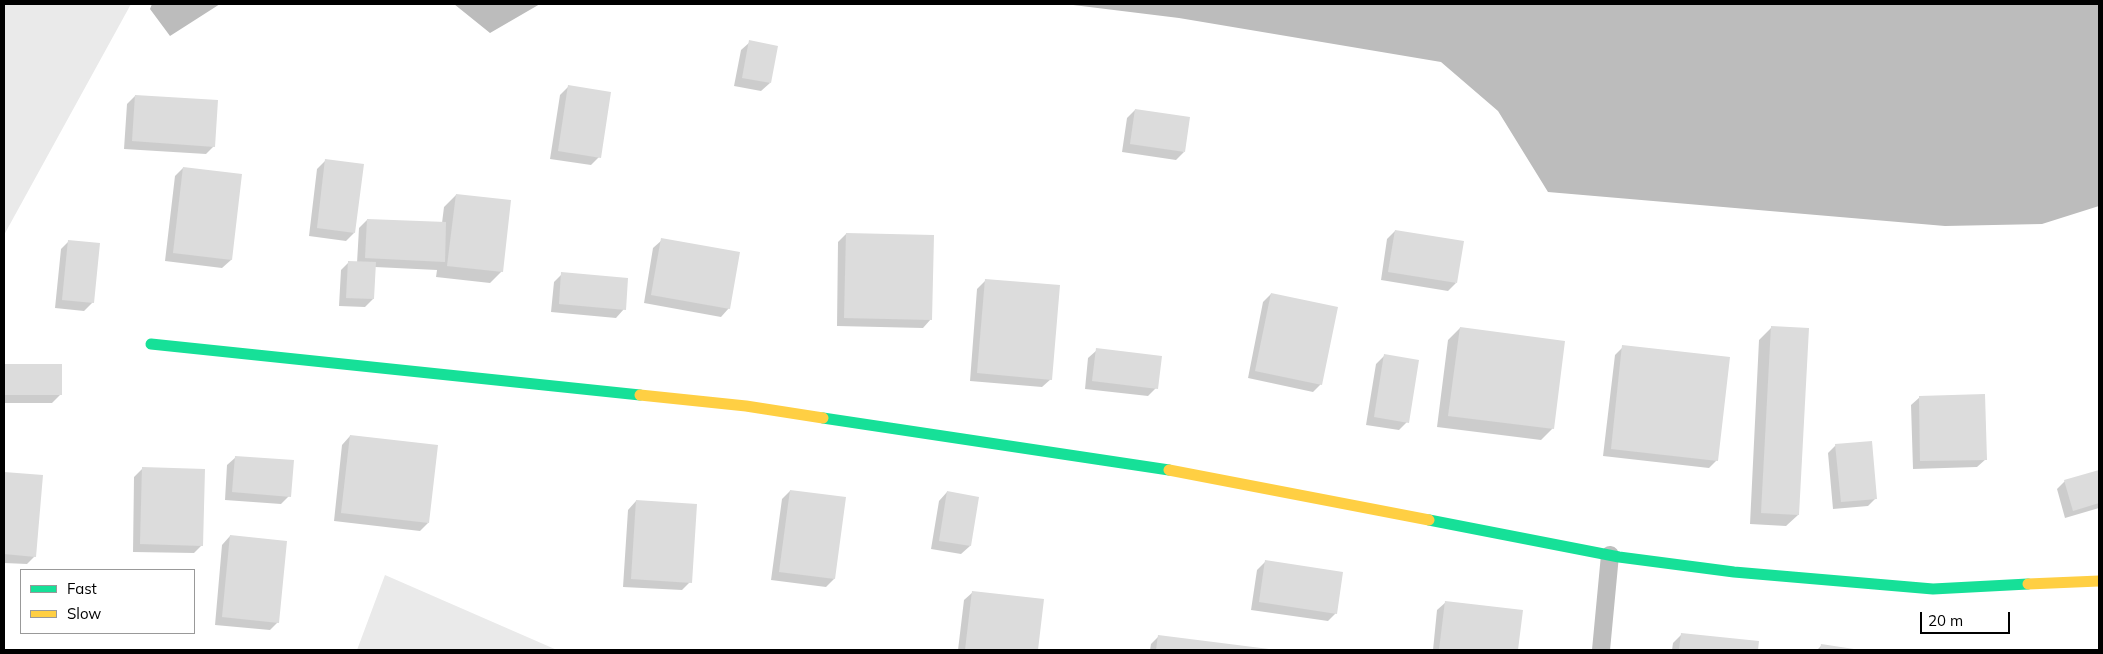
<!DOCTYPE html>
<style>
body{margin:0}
#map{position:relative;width:2103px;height:654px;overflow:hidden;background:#fff;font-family:Mulish,sans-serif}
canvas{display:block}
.frame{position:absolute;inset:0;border:5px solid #000;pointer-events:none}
.legend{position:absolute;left:20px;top:569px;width:175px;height:65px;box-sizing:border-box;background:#fff;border:1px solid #999;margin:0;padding:6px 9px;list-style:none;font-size:15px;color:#000}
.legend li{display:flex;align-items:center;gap:10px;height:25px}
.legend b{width:25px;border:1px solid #999}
.scale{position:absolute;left:1920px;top:612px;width:90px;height:22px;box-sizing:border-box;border:2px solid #000;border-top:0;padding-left:6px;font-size:15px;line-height:18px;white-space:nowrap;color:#000;-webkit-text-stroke:4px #fff;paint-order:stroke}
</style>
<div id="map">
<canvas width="2103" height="654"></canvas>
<div class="frame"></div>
<ul class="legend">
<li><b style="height:6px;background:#16e098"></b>Fast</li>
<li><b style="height:6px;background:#ffcf43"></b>Slow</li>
</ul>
<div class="scale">20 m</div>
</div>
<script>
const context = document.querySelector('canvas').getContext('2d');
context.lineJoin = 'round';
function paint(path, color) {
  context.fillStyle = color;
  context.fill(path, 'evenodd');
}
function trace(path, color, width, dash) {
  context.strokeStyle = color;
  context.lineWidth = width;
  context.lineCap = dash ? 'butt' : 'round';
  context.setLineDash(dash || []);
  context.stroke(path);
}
paint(new Path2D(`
 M4,4h127l-127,231z
 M385,575l172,75h-200z`), '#eaeaea');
paint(new Path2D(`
 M152,4h68l-50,32 -20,-27z
 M454,4h86l-50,29z
 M1065,4h1034v202l-57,18 -97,2 -397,-34 -50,-81 -57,-49 -262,-44z`), '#bcbcbc');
paint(new Path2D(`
 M750,42l20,41 -9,8 -27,-5 7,-36z
 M568,87l31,70 -8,8 -41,-6 10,-64z
 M135,96l79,50 -8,8 -82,-5 3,-45z
 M1135,110l49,42 -8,8 -54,-8 5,-34z
 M325,161l29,72 -8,8 -37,-5 8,-67z
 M183,168l57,7 -9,85 -9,8 -57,-7 10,-85z
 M456,195l46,76 -12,12 -54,-6 1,-7 -62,-3 -2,32 -8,8 -26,-1 2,-36 8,-8 8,1 2,-35 8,-8 75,3 2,-16z
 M1395,231l61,52 -8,8 -67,-11 6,-41z
 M846,234l85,85 -8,9 -86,-2 1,-84z
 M662,240l67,68 -8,9 -77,-14 9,-55z
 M69,241l24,61 -9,9 -29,-3 6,-59z
 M562,274l62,35 -8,9 -65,-6 3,-30z
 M985,281l66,98 -9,8 -72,-6 7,-92z
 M1271,294l50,90 -8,8 -65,-14 15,-76z
 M1460,328l93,100 -12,12 -104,-13 11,-87z
 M1771,328l27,187 -12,11 -36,-2 9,-184z
 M1623,347l94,113 -8,8 -106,-12 12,-101z
 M1097,350l59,38 -8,8 -63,-7 3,-31z
 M1385,355l22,67 -8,8 -33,-5 10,-61z
 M4,365h56v30l-8,8h-48z
 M1920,397l66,62 -9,8 -64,2 -2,-64z
 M350,436l78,87 -8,8 -86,-10 8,-76z
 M1836,445l40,53 -8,8 -35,3 -5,-56z
 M236,457l53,39 -8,8 -56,-4 2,-35z
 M143,468l59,77 -8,8 -61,-1 1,-75z
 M2099,471v37l-34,10 -8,-29 8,-8z
 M4,473l37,3 -6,80 -8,8 -23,-1z
 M790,491l44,88 -8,8 -55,-7 11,-81z
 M947,492l23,54 -9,8 -30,-5 8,-48z
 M636,501l54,81 -8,8 -59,-3 5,-77z
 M230,536l48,86 -8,8 -55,-5 7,-80z
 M1265,562l71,51 -8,8 -77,-11 6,-40z
 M973,592l69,8 -6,50h-78l6,-50z
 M1446,602l76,9 -5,39h-84l4,-40z
 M1681,635l77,7 -1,8h-85l1,-7z
 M1159,636l109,14h-118l1,-6z
 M1821,646l32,4h-36z`), '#0003');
paint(new Path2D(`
 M749,40l29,6 -7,37 -29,-5z
 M568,85l43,7 -10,66 -43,-7z
 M135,95l83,5 -3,47 -83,-6z
 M1135,109l55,8 -5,35 -55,-8z
 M325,159l39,5 -9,69 -38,-5z
 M183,167l59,7 -10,86 -59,-7z
 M456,194l55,6 -8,72 -56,-6z
 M367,219l79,3 -1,40 -80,-4z
 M1395,230l69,11 -7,42 -69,-11z
 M846,233l88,2 -2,85 -88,-2z
 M661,238l79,14 -10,57 -79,-14z
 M68,240l32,3 -6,60 -32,-3z
 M348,261l28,1 -2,37 -28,-1z
 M561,272l67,6 -2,32 -67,-6z
 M985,279l75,6 -8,95 -75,-7z
 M1271,293l67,14 -16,78 -67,-14z
 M1771,326l38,2 -10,187 -38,-2z
 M1460,327l105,14 -11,88 -106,-13z
 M1622,345l108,12 -12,104 -107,-12z
 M1096,348l66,8 -4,33 -66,-8z
 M1384,354l35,6 -10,63 -35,-6z
 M4,364h58v31h-58z
 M1985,394l2,66 -67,1 -1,-65z
 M350,435l88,10 -9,78 -88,-10z
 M1872,441l5,58 -36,3 -6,-58z
 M235,456l59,4 -3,37 -59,-5z
 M142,467l63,2 -2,77 -63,-2z
 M2099,470v33l-26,8 -9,-31z
 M4,472l39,3 -7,82 -32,-3z
 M790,490l56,7 -11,82 -56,-7z
 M947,491l32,6 -8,49 -32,-5z
 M636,500l61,4 -5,79 -61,-4z
 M230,535l57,6 -8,82 -57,-6z
 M1265,560l78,12 -6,42 -78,-12z
 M972,591l72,8 -6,51h-73z
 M1445,601l78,9 -5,40h-79z
 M1681,633l78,8 -1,9h-79z
 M1158,635l111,14v1h-113z
 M1821,644l33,5v1h-34z`), '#dcdcdc');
trace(new Path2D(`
 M1601,650l9,-95`), '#bebebe', 18);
trace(new Path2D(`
 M151,344l489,51
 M823,418l346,52
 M1429,520l190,37 115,15 199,17 95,-5`), '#16e098', 11);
trace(new Path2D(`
 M640,395l106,11 77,12
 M1169,470l260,50
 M2028,584l71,-3`), '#ffcf43', 11);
</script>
